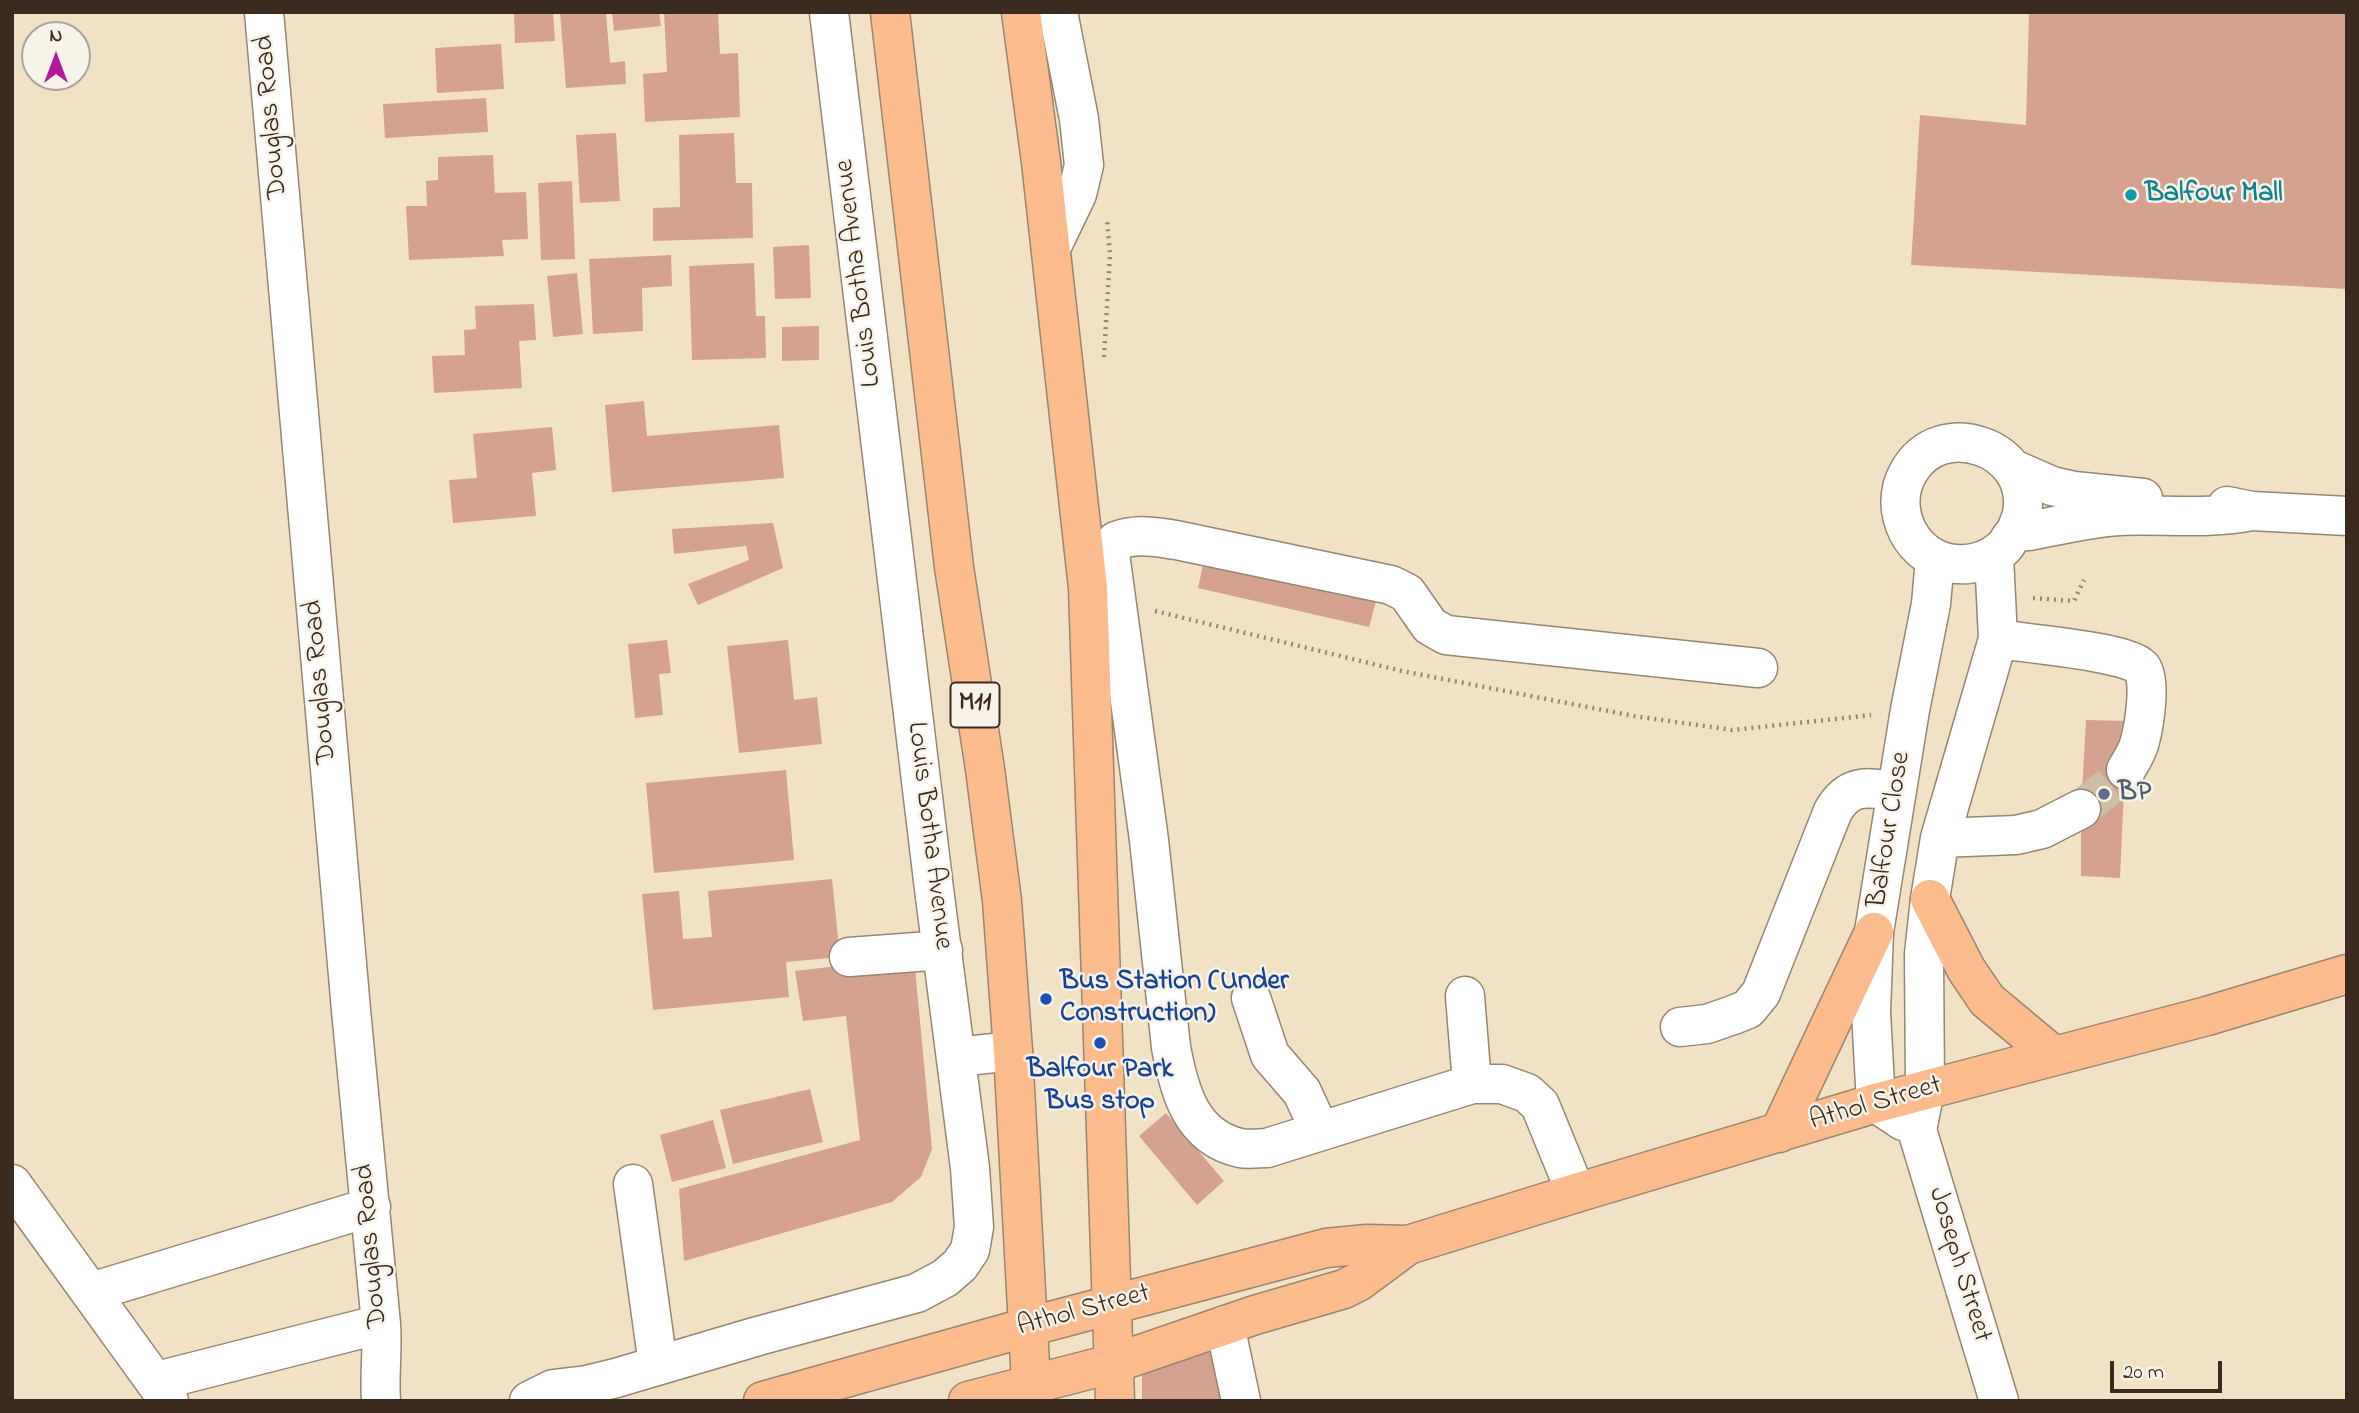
<!DOCTYPE html>
<style>
body{margin:0}
#map{position:relative;width:2359px;height:1413px;overflow:hidden;background:#f1e2c6;font-family:"Indie Flower",sans-serif}
canvas{display:block}
.frame{position:absolute;inset:0;border:14px solid #3b2a1e;pointer-events:none}
.north{position:absolute;left:21px;top:21px;width:70px;height:70px;box-sizing:border-box;background:#f7f3e8;border:2px solid #aca397;border-radius:50%;rotate:0deg;font-size:19px;font-weight:700;line-height:28px;text-align:center;color:#3b2a1e}
.north::after{content:'';display:block;margin:auto;width:24px;height:32px;background:#b5179e;clip-path:polygon(50% 0,100% 100%,50% 72%,0 100%)}
.scale{position:absolute;left:2110px;top:1361px;width:112px;height:32px;box-sizing:border-box;border:4px solid #3b2a1e;border-top:0;padding-left:9px;font-size:21px;line-height:24px;white-space:nowrap;color:#3b2a1e;-webkit-text-stroke:5px #f7f3e8;paint-order:stroke}
</style>
<div id="map">
<canvas width="2359" height="1413"></canvas>
<div class="frame"></div>
<div class="north">N</div>
<div class="scale">20 m</div>
</div>
<script>
const context = document.querySelector('canvas').getContext('2d');
context.lineJoin = 'round';
function paint(path, color) {
  context.fillStyle = color;
  context.fill(path, 'evenodd');
}
function trace(path, color, width, dash) {
  context.strokeStyle = color;
  context.lineWidth = width;
  context.lineCap = dash ? 'butt' : 'round';
  context.setLineDash(dash || []);
  context.stroke(path);
}
function write(font, color, halo, rows, align = 'center') {
  context.font = font + ' "Indie Flower",sans-serif';
  context.lineWidth = 5;
  context.setLineDash([]);
  context.textBaseline = 'middle';
  context.strokeStyle = halo;
  context.fillStyle = color;
  for (const [text, x, y, turn = 0] of rows) {
    context.save();
    context.translate(x, y);
    context.rotate((+turn || 0) * Math.PI / 180);
    context.textAlign = isNaN(turn) ? turn : align;
    if (halo) context.strokeText(text, 0, 0);
    context.fillText(text, 0, 0);
    context.restore();
  }
}
paint(new Path2D(`
 M514,12h39l2,29 -40,2z
 M560,12h46l4,51 15,-2 1,23 -60,4z
 M612,12h47l2,14 -47,5z
 M664,12h54l2,42 18,-1 2,64 -95,5 -2,-48 24,-2z
 M2029,12h318v277l-436,-24 9,-150 106,10z
 M501,44l3,45 -67,4 -2,-45z
 M486,98l2,34 -103,6 -2,-34z
 M616,133l4,68 -40,2 -4,-68z
 M734,133l2,50h16l1,55 -100,3v-33l27,-1 -1,-72z
 M493,155l2,38 31,-1 2,47 -26,1 2,16 -95,4 -3,-54h21l-1,-25 12,-1v-23z
 M572,181l3,78 -34,1 -3,-77z
 M809,245l2,53 -36,1 -2,-52z
 M671,255l1,31 -30,2 1,43 -50,3 -4,-75z
 M754,263l2,53h9l1,42 -74,2 -3,-94z
 M577,273l6,61 -30,3 -6,-61z
 M534,304l2,36 -17,1 3,47 -88,5 -2,-37 33,-1 -1,-25 12,-1 -1,-23z
 M819,326v34l-37,1v-34z
 M644,401l3,35 132,-11 5,53 -172,14 -7,-87z
 M552,427l4,43 -24,3 4,43 -83,7 -4,-43 28,-2 -4,-44z
 M773,523l10,45 -85,37 -10,-21 61,-24 -3,-14 -72,8 -2,-25z
 M1205,556l173,38 -9,33 -171,-39z
 M667,640l4,33 -12,1 4,41 -28,3 -7,-74z
 M788,640l6,60 23,-3 5,47 -83,9 -12,-107z
 M2086,720l41,1 -7,157 -39,-2v-67z
 M786,770l8,90 -140,13 -8,-90z
 M832,879l8,78 -54,5 3,35 -136,13 -11,-116 37,-3 4,48 29,-2 -4,-46z
 M914,957l18,192 -11,28 -29,25 -208,59 -5,-72 181,-49 -14,-124 -43,5 -8,-50z
 M810,1089l13,53 -90,22 -13,-54z
 M1166,1113l58,68 -27,24 -58,-69z
 M713,1120l13,48 -54,14 -12,-47z
 M1211,1338l20,63h-89v-41z`), '#d5a28f');
trace(new Path2D(`
 M2081,809l35,-28 10,-11`), '#cdbda4', 38, [38, 19]);
const minor = new Path2D(`
 M264,12l87,998 30,314c2,26 -2,51 0,77
 M1051,248l26,-54 7,-29 -5,-46 -21,-107
 M2013,469l39,17 22,5 69,7
 M2227,506l25,5 95,5
 M2015,533c2,-6 6,-13 7,-20 12,-65 -82,-99 -114,-40 -21,37 4,88 48,91 17,2 36,-5 48,-17 4,-4 6,-10 10,-13 4,-2 11,-3 16,-3 29,-6 59,-13 89,-15 44,-2 89,4 133,-5
 M1994,556l4,83 -58,199 -10,61 -6,55 1,136 -8,40 82,271
 M1998,639c25,4 130,13 143,28 11,11 3,59 -1,74 -2,10 -9,20 -14,29
 M1940,838l76,-3 26,-6 39,-20
 M849,957l94,-7
 M1465,996l7,88
 M1251,998l19,57 32,37 18,39
 M1680,1027l27,-3 26,-9 15,-6 13,-16 72,-182c17,-29 35,-23 64,-20
 M957,1057l56,-6
 M1903,1121l-27,-18 -5,-90 3,-81 36,-222 21,-106 4,-45
 M12,1184l157,217
 M633,1184l25,181
 M1576,1193l-36,-88 -13,-12 -25,-9h-30l-205,64c-8,0 -18,2 -27,0 -49,-11 -61,-57 -69,-101l-22,-207 -39,-286 6,-13c21,-8 38,-4 60,-1l215,45 16,8 23,33 16,9 312,33
 M91,1292l280,-85
 M1225,1325l16,76
 M157,1381l224,-57
 M529,1401l24,-12 34,-4 29,-7 142,-42 159,-43 28,-15 15,-13 10,-15 4,-23 -4,-59 -36,-279 -105,-877`);
const major = new Path2D(`
 M890,12l64,555 31,202 17,132 11,150 19,350
 M1021,12l20,150 47,426 27,813
 M1930,899l36,70 21,31 67,56
 M1779,1133l95,-201
 M763,1401l265,-74 298,-79 41,-4 41,1
 M968,1401l147,-38 140,-48 89,-26 14,-7 50,-37 168,-52 300,-90 331,-87 140,-42`);
trace(minor, '#968672', 41);
trace(major, '#968672', 41);
trace(new Path2D(`
 M1104,357l6,-102 -3,-36
 M2033,598l41,3 10,-21
 M1155,611l247,60 232,45 98,14 139,-15`), '#968672', 4.5, [2, 5]);
trace(minor, '#fff', 38);
trace(major, '#fbbb8c', 38);
for (const [x, y, r, color] of [
 [2131,195,7,"#0f9aa8"],
 [2104,794,7,"#5c6f8a"],
 [1046,999,7,"#1a4fb4"],
 [1100,1043,7,"#1a4fb4"]
]) {
  const dot = new Path2D();
  dot.arc(x, y, r, 0, 2 * Math.PI);
  context.fillStyle = color;
  context.fill(dot);
  trace(dot, '#f7f3e8', 2.5);
}
for (const [x, y, w] of [
 [975,705,49]
]) {
  const box = new Path2D();
  box.roundRect(x - w / 2, y - 22.5, w, 45, 5);
  context.fillStyle = '#f7f3e8';
  context.fill(box);
  trace(box, '#3b2a1e', 2);
}
write('bold 26px', '#3b2a1e', null, [
 ["M11",975,705]
]);
write('28px', '#3b2a1e', '#f7f3e8', [
 ["Douglas Road",273,117,-95],
 ["Louis Botha Avenue",860,273,-97],
 ["Douglas Road",322,682,-95],
 ["Balfour Close",1891,830,-81],
 ["Louis Botha Avenue",928,836,83],
 ["Athol Street",1876,1105,-16],
 ["Douglas Road",373,1246,-95],
 ["Joseph Street",1958,1265,73],
 ["Athol Street",1084,1312,-15]
]);
write('bold 28px', '#0d838f', '#f7f3e8', [
 ["Balfour Mall",2145,195]
], 'left');
write('bold 28px', '#4e5e75', '#f7f3e8', [
 ["BP",2118,794]
], 'left');
write('bold 28px', '#164399', '#f7f3e8', [
 ["Bus Station (Under",1060,983],
 ["Construction)",1060,1015],
 ["Balfour Park",1100,1071,"center"],
 ["Bus stop",1100,1103,"center"]
], 'left');
</script>
